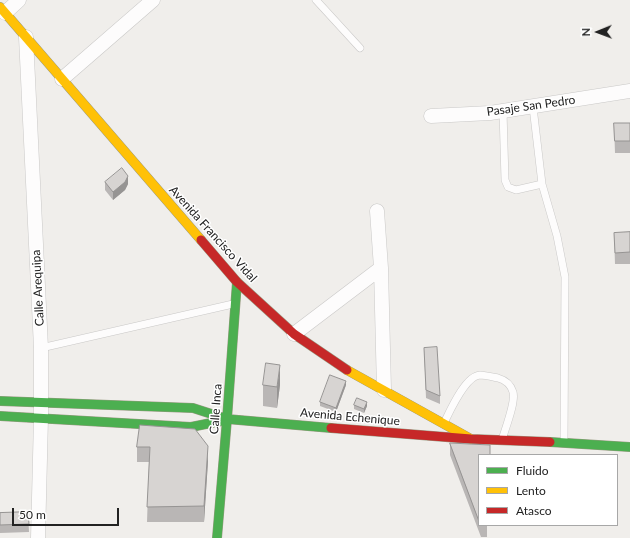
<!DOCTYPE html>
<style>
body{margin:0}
#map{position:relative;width:630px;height:538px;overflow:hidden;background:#f0eeeb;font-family:Lato,sans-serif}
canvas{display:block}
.legend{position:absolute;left:478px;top:454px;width:140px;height:72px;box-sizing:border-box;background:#fff;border:1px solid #a7a7a7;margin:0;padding:5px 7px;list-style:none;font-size:12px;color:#222}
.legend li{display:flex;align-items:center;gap:8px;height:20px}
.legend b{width:20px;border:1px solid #a7a7a7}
.north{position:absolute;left:578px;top:12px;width:40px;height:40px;-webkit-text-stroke:3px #fff;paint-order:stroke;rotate:269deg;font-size:11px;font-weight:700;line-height:16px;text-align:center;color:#222}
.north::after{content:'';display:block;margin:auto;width:14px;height:18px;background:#222;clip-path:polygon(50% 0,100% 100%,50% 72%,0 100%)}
.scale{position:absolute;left:12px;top:508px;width:107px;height:18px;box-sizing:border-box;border:2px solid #222;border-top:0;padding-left:5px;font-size:12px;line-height:14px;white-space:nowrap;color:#222;-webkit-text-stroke:3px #fff;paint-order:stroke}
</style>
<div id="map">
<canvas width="630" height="538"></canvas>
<ul class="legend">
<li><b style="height:5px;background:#4caf50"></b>Fluido</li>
<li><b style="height:5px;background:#ffc107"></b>Lento</li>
<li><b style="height:5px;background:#c62828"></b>Atasco</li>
</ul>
<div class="north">N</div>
<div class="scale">50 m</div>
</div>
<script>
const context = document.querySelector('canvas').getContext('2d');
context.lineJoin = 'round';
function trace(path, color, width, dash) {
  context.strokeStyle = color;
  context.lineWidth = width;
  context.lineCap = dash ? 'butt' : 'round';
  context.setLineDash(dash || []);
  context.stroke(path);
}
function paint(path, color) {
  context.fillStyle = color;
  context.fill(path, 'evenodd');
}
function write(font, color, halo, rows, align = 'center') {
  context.font = font + ' Lato,sans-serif';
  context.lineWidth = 3;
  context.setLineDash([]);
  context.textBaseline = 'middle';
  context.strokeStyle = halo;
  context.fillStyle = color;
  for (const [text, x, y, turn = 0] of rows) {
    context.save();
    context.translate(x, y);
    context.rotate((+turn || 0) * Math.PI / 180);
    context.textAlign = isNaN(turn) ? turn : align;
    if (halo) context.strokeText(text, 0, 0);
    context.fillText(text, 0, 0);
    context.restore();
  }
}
const lane = new Path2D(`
 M316,0l44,48
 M533,107l9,77 15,52 8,41 -1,165
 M503,111l2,69 3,7 8,3 26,-6
 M41,348l192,-44
 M444,423c6,-12 21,-47 36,-48 4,0 13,2 18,3 7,2 13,7 15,14 3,10 -8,37 -11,48`);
const street = new Path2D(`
 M5,13l14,-13
 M26,37l15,311v70l-3,120
 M62,79l91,-79
 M431,116l59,-3 140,-22
 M377,211l4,57 3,122
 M294,334l87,-66`);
const fast = new Path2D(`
 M0,401l193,7 34,11 104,9
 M0,416l191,11 35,-7
 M550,442l80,5
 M217,538l10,-119 10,-137`);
const slow = new Path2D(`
 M0,7l201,233
 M347,370l124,69`);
const jam = new Path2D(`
 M201,240l36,42 57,52 53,36
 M331,428l140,11 79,3`);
trace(lane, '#c9c8c7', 8);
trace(street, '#c9c8c7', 15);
trace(fast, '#999a82', 10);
trace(slow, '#999a82', 10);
trace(jam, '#999a82', 10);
trace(lane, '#fdfcfc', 7);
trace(street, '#fdfcfc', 14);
trace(fast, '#4caf50', 9);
trace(slow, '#ffc107', 9);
trace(jam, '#c62828', 9);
paint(new Path2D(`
 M614,123h16v30h-15z
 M105,182l23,2 -3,6 -12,10 -8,-10z
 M630,232v32h-15l-1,-31z
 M424,348l16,48v8l-14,-6z
 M263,385h17l-3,23 -14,-2z
 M346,385l-10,27 -16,-6v-4z
 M354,405l13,1 -3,7 -10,-4z
 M140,425l68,36 -4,61h-57l2,-60h-12v-15z
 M450,443l40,12h-11v70h8v12h-6l-31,-82z
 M28,512l1,20 -29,1v-20z`), '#b9b6b5');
paint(new Path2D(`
 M128,176v8l-3,6 -12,10v-8z
 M280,365v20l-3,23v-21z
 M346,381v4l-10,27v-4z
 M367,402v4l-3,7v-4z
 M208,446v15l-4,61v-16z`), '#969493');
const building = new Path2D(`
 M614,123h16v18h-15z
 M122,168l6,8 -3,6 -12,10 -8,-10z
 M630,232v20l-15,1 -1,-20z
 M437,347l3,49 -14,-6 -2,-42z
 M266,363l14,2 -3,22 -14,-2z
 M330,375l16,6 -10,27 -16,-6z
 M357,398l10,4 -3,7 -10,-4z
 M140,425l55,4 13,17 -4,60 -57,1 3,-60h-13z
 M450,443l40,2v10h-11v66z
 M28,512l1,12 -29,1v-12z`);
paint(building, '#d7d4d2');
trace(building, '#969493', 1);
write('12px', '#222', '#fff', [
 ["Pasaje San Pedro",531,106,-8],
 ["Avenida Francisco Vidal",213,234,48],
 ["Calle Arequipa",38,288,-93],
 ["Calle Inca",216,409,-86],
 ["Avenida Echenique",350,417,5]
]);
</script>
